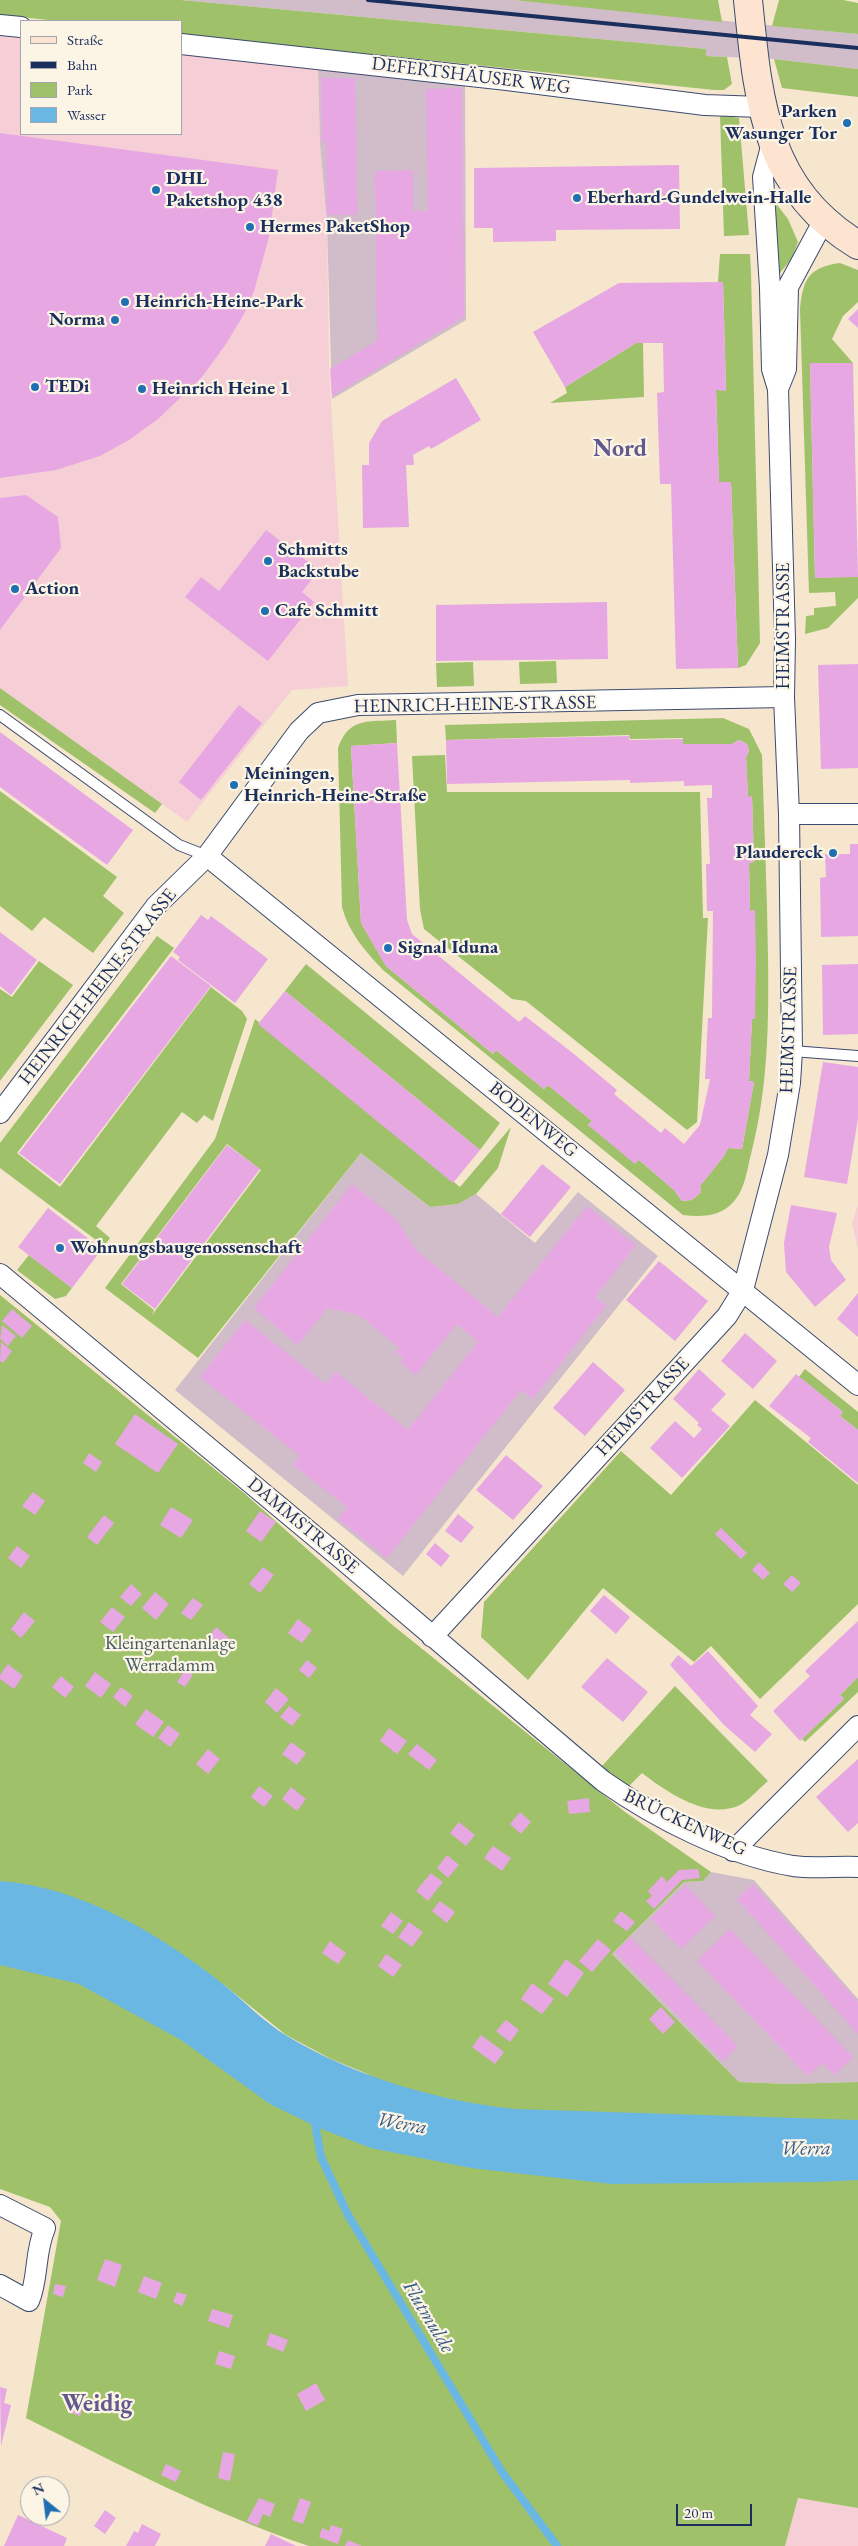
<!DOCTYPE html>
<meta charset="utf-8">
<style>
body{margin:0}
#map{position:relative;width:858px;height:2546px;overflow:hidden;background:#f5e6cd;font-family:"EB Garamond",serif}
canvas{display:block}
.legend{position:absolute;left:20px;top:20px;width:162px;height:115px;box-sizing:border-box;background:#fcf5e5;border:1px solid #a2a6af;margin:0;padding:6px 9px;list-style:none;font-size:15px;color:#1b2f5e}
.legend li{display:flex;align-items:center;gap:10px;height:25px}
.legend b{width:25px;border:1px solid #a2a6af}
.north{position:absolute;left:20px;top:2476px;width:50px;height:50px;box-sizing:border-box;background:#fcf5e5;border:1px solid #a2a6af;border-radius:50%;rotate:331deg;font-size:14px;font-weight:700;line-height:20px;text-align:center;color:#1b2f5e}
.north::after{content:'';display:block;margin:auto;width:18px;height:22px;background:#1f6fb2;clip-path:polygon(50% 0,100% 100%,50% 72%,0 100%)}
.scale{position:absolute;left:676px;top:2504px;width:76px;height:22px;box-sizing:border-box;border:2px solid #1b2f5e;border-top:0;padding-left:6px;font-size:15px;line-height:18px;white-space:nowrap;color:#1b2f5e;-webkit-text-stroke:4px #fcf5e5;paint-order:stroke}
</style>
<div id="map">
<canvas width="858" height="2546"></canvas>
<ul class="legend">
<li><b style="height:6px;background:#fde4d1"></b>Straße</li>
<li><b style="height:6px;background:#1b2f5e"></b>Bahn</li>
<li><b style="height:14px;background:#9fc16a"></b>Park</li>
<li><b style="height:14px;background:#6bb7e4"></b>Wasser</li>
</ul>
<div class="north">N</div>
<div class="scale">20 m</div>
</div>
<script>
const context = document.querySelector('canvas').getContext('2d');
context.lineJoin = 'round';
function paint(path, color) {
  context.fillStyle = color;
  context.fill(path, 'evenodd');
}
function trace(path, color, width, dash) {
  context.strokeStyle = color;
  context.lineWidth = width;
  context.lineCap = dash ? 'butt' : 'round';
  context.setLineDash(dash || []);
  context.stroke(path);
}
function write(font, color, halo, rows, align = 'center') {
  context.font = font + ' "EB Garamond",serif';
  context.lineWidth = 4.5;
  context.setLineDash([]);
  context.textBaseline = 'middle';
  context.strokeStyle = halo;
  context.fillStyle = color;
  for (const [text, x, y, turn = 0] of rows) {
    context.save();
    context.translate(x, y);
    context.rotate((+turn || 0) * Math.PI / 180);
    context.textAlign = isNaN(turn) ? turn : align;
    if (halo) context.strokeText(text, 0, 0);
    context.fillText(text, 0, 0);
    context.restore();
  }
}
paint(new Path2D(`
 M0,32l21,2v100h160v-82l137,16 2,76 7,79 2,147 19,316 -56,4 -105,132 -187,-134z
 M858,1204v45l-6,-25z
 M798,2498l60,10v38h-73z`), '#f6cfd6');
paint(new Path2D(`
 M181,0h332l345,34v35l-84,-10 -69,-3 1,-7z
 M318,68l147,16 1,236 -134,79 -5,-176 -7,-79z
 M361,1153l69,54 28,-3 18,-10 59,49 43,-51 80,64 -255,320 -228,-186z
 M711,1872l43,8 104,119v83l-71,2 -48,-2 -127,-128 72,-72 19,-1z`), '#d1bdc9');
paint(new Path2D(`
 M0,0h181l525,49v7l21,1 5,27 -8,6h-10l-533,-56v-13h-123l-58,-6z
 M513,0h205l4,22z
 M779,0h64l15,3v31l-86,-8z
 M774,59l84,10v28l-76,-9z
 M720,115l19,3 10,117 -25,1z
 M771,197l17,22 10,23 -6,16 -16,20z
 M720,254h30l1,19 9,370 -14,22 -8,3 -7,-186h-12l-3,-92h10l-3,-108h-5z
 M840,263l18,7v32l-15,14 -11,23 21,24h-43l5,215 43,-2v22l-30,30 -23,6 1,-18 8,-1v-7l22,-2 -1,-14 -26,1 -9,-284c3,-30 9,-42 40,-46z
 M636,343h7l1,54 -94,6 17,-10 -2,-6z
 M556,661l1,22 -37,1 -1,-22z
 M473,662l1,24 -37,1 -1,-24z
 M0,688l162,116 -7,9 -155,-108z
 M723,718l26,11 13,26c2,67 5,134 6,201 1,67 0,133 -17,198 -4,16 -6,34 -16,46 -13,17 -33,17 -52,15l-300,-245c-18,-19 -34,-37 -41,-63l-4,-159c11,-31 30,-26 58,-28l1,23 -46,3 10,177 25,43 107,88 3,-4 48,39 4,-4 44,36 -4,4 51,35 35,30 8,11 10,-1 9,-8 -1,-6 24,-30 4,-8 14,1 12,-67 -5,-1 3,-62h3v-109l-5,1 -1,-48 5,-1 -2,-65h-4l-2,-40 3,-6 -2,-7 -8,-4 -7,4h-49v-6l-53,1 -1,-4 -183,5 -1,-15z
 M445,755l2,37h253l3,126h5l-11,204 -10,8 -161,-129 -14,-2 -88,-70 -4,-20 -8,-153z
 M0,791l117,86 -14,19 21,17 -31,40 -49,-36 -12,14 -32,-25z
 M157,936l17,12 -157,205 43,34 151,-200 31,24 5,8 -34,102 -9,-6 -7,8 -15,-11 -86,114 14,12 -6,8 -104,-78v-25z
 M39,961l34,24 -73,96v-92l12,8z
 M306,964l194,159 -20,27 -195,-159z
 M255,1019l205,168 51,-60 -13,41 -22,26 -18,10 -28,3 -69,-54 -163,205 -93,-70 110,-149zM227,1144l34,26 -109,145 2,-5 -33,-26z
 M29,1255l43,33 -6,8 -11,3 -38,-29z
 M0,1295l244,198 146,130 235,189 86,60 -8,9 -19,1 -72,72 127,128 48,2 71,-2v426l-60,-10 -13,48h-476c-98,-33 -191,-82 -283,-128l35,-197 -11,-14 -50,-18zM223,1984l63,51 45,24 39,16 -189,-35z
 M805,1369l53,43v18l-18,-14 3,-4 -44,-35z
 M755,1400l103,85v119l-98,95 -49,-53 -17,16 -91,-74 -75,92 -47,-43 3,-35 137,-151 50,44z
 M858,1677v15l-53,50 -3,-3 42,-40 -4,-4z
 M675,1686l93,95c-9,7 -19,20 -30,25 -33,13 -71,-14 -96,-33l-14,14 -26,-21z`), '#9fc16a');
paint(new Path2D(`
 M0,1881c81,6 160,53 223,103 21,17 41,38 64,52 66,40 153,66 229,73l342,11v60l-40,2 -206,2 -141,-16 -100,-20 -52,-20 -49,-24 -89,-64 -102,-56 -79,-19z`), '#6bb7e4');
trace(new Path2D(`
 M314,2118l7,39 27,58 154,257 55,74`), '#6bb7e4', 8);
paint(new Path2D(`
 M321,78h34l2,137h-30l-1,-72 -4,-1z
 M462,88l2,229 -132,79 -2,-27 47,-28 -2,-170 38,-1v41h15l-2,-122z
 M0,133l278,37 -9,67 -15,54 -10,23 -18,30 -24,33 -44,42 -29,21 -29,16 -44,14 -56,8z
 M679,165l1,64 -124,1v11l-63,1v-14h-19v-60z
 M723,282l3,109 -10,-1 3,92h12l7,186 -62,1 -5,-185h-11l-3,-91 7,-1 -1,-49h-27l-71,44 -32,-55 86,-49z
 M858,309v19l-10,-9z
 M810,363h43l5,214 -43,1z
 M456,378l25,42 -50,29 -2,-3 -16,9 1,10h-8l3,62 -46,1 -1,-63h7v-22l13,-22z
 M26,495l32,22 3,31 -61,82v-132z
 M266,530l53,40 -17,22 12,10 -46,59 -83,-64 16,-20 18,14z
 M607,602l1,57 -172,2v-56z
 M858,664v104l-37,1 -3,-104z
 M239,705l23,18 -61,77 -22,-18z
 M0,732l133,98 -26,35 -107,-78z
 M629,736v4l54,-1v5h49l7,-4 8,4 2,7 -3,6 2,40 4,-1 2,66 -5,1 1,48 5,-1 1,50 -1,59h-3l-3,62 5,1 -12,67 -14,-1 -4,8 -24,30 1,6 -9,8 -10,1 -8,-11 -35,-30 -4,4 -47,-39 4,-4 -44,-36 -4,4 -48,-39 -3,4 -107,-88 -25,-43 -10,-177 46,-3 10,177 5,14 107,88 6,-6 49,38 43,36 -3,4 47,39 4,-5 19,16 16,-19 10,-46h-5l3,-61h4l1,-107h-6l-1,-47h4l-3,-66h5v-13l-28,1v-5l-54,2v-3l-183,4 -1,-44z
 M850,844h8v92l-37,1 -1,-59 6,-1 -1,-23h25z
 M201,915l7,5 3,-4 57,43 -33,44 -57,-43 2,-3 -7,-5z
 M0,932l37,28 -26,35 -11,-9z
 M171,956l40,30 -151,198 -41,-31z
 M858,964v70l-35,1 -1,-70z
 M285,991l195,159 -27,33 -195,-159z
 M823,1062l35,5v52l-11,65 -43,-7z
 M227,1145l33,24 -105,140 -33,-25z
 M542,1164l29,23 -41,50 -29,-23z
 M352,1184l45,36 18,29 83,68 89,-111 49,39 -41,52 11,9 -73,93 -12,-9 -134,168 -49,-39 9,-12 -54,-42 7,-9 -100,-79 45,-57 81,64 10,-12 72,58 70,-88 -21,-18 -41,51 -15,-12 3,-5 -8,-6 3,-4 -40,-33 -32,-7 -29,37 -44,-37z
 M791,1205l46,8 -8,34 2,13 15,20 -31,27 -29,-35 -2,-29z
 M48,1208l54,41 -30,39 -54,-41z
 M659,1261l49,40 -33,40 -49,-41z
 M858,1293v44l-21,-18z
 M12,1309l20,17 -10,12 -20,-17z
 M2,1325l14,11 -8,10 -8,-7z
 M745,1333l32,28 -24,28 -32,-28z
 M1,1342l11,9 -9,12 -3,-2z
 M593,1362l32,28 -40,46 -32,-28z
 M699,1369l27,25 -15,16 19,16 -48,52 -32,-30 25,-27 19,17 8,-9 -5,-4 2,-2 -26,-24z
 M796,1374l47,38 -3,4 18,14v53l-50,-41 3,-4 -42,-32z
 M135,1414l43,30 -20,29 -43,-29z
 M89,1453l13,9 -6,10 -13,-9z
 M506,1455l37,31 -30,34 -37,-30z
 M33,1492l12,9 -10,14 -13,-9z
 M171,1507l22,13 -12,18 -21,-13z
 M260,1511l16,11 -15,20 -15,-11z
 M458,1514l16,13 -13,16 -16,-12z
 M104,1515l10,8 -17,22 -10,-8z
 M721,1528l26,25 -6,6 -26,-25z
 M435,1543l15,13 -9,11 -15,-13z
 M17,1546l13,10 -9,12 -13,-10z
 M759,1562l11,11 -7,7 -11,-10z
 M263,1567l11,8 -14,18 -11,-9z
 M792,1575l9,8 -9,9 -9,-8z
 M131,1584l11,10 -11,12 -11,-9z
 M155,1592l14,12 -13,16 -14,-12z
 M604,1595l26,22 -14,17 -26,-23z
 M193,1598l10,7 -12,15 -10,-7z
 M112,1607l13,10 -12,15 -13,-10z
 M24,1612l11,9 -14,17 -10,-9z
 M298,1619l14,11 -10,13 -14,-10z
 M858,1621v56l-18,18 4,4 -44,42 -27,-30 37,-35 -5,-5z
 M216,1627l14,12 -10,14 -15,-11z
 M708,1651l50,55 -8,9 22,19 -17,18 -31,-27 -54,-60 8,-10 13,11z
 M607,1658l41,34 -25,30 -42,-35z
 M307,1660l10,8 -8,10 -10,-8z
 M8,1664l15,12 -9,13 -14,-10v-4z
 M185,1670l8,5 -8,12 -8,-5z
 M95,1672l16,12 -10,14 -16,-12z
 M61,1676l13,11 -9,11 -13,-11z
 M121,1687l12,9 -8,11 -12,-10z
 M276,1688l13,11 -12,14 -12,-11z
 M289,1706l12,9 -9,11 -12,-9z
 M146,1709l18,13 -11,15 -18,-13z
 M168,1725l12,9 -10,13 -12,-9z
 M389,1728l18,13 -10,13 -17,-13z
 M291,1742l15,11 -9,12 -15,-11z
 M417,1744l20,16 -8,10 -21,-16z
 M208,1749l12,10 -12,15 -12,-10z
 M858,1759v64l-10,9 -32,-35z
 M259,1786l14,10 -9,11 -13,-10z
 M291,1787l15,12 -9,12 -15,-12z
 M589,1798l1,14 -21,2 -2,-13z
 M520,1812l11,10 -10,12 -11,-10z
 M459,1822l16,13 -9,11 -16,-13z
 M493,1846l18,12 -9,13 -18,-13z
 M447,1855l12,10 -11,13 -11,-10z
 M698,1869l2,9 -18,2 -28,29 -8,-8 6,-5 -4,-5 14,-15 5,6 12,-12z
 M431,1873l12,9 -15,19 -12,-10z
 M753,1884l105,118v32l-121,-135z
 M685,1885l30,31 -34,33 -30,-31z
 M440,1901l15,11 -8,11 -15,-12z
 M621,1911l14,11 -8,9 -14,-10z
 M391,1912l12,9 -10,13 -12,-8z
 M409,1922l14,10 -11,15 -14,-10z
 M730,1929l123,128 -19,18 -12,-12 -14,13 -111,-115z
 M630,1937l108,109 -15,15 -108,-109z
 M598,1939l13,11 -19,22 -13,-11z
 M330,1941l16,12 -8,11 -16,-11z
 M386,1954l16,11 -9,12 -15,-11z
 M566,1959l18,14 -17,24 -19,-13z
 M532,1983l22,16 -12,15 -21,-15z
 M661,2007l14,15 -12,12 -14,-15z
 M506,2020l13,10 -9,12 -14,-11z
 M481,2035l23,17 -9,12 -23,-17z
 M105,2259l17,6 -7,22 -18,-7z
 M144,2276l18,7 -6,16 -18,-7z
 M55,2284l11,2 -3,11 -10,-3z
 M177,2292l10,3 -5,11 -9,-4z
 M212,2309l21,6 -4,13 -21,-7z
 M270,2333l18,7 -5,12 -17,-7z
 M219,2351l16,5 -4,13 -16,-5z
 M316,2383l9,17 -19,11 -9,-17z
 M0,2387l7,2 -3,14 7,2 -10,41z
 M72,2396l13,4 -5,16 -12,-4z
 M223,2452l12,2 -5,27 -12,-3z
 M166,2464l15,7 -5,11 -15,-7z
 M259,2498l16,6 -5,13 -7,-3 -5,12 -11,-5z
 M300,2498l11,4 -8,22 -11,-4z
 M105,2510l11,8 -11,16 -11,-8z
 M18,2515l49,23 -3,8h-60z
 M142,2524l19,10 -6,12h-29l8,-15 4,2z
 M331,2525l12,4 -5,15 -19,-7 3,-9 7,3z
 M271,2534l25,12h-31z
 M348,2540l14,6h-17z`), '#e7a7e3');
const service = new Path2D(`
 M0,715l179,130 28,11
 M792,1051l66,5`);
const minor = new Path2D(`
 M0,25l21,2
 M181,44l326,36 198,25 56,2
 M778,389l8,-20 2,-82 36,-67
 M789,814h69
 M207,856l651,529
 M0,1113l156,-207 51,-50 92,-125 19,-18 40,-8 426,-8
 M0,1274l342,285 261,222c54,38 125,74 190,85 21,3 44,0 65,1
 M432,1637l295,-321 16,-26 35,-135 12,-72 2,-32 -3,-237 -5,-117 1,-58 -7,-250 -6,-20 -2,-81 -7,-111 9,-34
 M733,1851l125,-125
 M0,2205l45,23c-11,26 -6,49 -16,73l-29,-16`);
const secondary = new Path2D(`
 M748,0c10,98 16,188 110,245`);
trace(service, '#3c4a6f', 12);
trace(minor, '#3c4a6f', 22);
trace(secondary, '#3c4a6f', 30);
trace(service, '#fff', 10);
trace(minor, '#fff', 20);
trace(secondary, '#fde4d1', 28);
trace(new Path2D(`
 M368,0l490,48`), '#1b2f5e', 4);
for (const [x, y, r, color] of [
 [847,123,5,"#1f6fb2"],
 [156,190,5,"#1f6fb2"],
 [577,198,5,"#1f6fb2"],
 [250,227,5,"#1f6fb2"],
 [125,302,5,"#1f6fb2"],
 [115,320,5,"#1f6fb2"],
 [35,387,5,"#1f6fb2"],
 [142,389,5,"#1f6fb2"],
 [268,561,5,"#1f6fb2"],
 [15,589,5,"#1f6fb2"],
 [265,611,5,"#1f6fb2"],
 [234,785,5,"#1f6fb2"],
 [833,853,5,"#1f6fb2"],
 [388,948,5,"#1f6fb2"],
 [60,1248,5,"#1f6fb2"]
]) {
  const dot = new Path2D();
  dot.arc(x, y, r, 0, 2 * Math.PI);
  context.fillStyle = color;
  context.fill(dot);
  trace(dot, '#fcf5e5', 2);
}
write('19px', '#1b2f5e', '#fcf5e5', [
 ["DEFERTSHÄUSER WEG",471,76,7],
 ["HEIMSTRASSE",784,626,-90],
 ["HEINRICH-HEINE-STRASSE",475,705,-1],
 ["HEINRICH-HEINE-STRASSE",98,987,-52],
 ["HEIMSTRASSE",789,1030,-88],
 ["BODENWEG",533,1120,39],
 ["HEIMSTRASSE",643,1407,-47],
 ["DAMMSTRASSE",303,1526,40],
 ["BRÜCKENWEG",685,1823,25]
]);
write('bold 19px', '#1b2f5e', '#fcf5e5', [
 ["Parken",837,112,"right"],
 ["Wasunger Tor",837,134,"right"],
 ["DHL",166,179],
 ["Paketshop 438",166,201],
 ["Eberhard-Gundelwein-Halle",587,198],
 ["Hermes PaketShop",260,227],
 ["Heinrich-Heine-Park",135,302],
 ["Norma",105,320,"right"],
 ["TEDi",45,387],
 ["Heinrich Heine 1",152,389],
 ["Schmitts",278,550],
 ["Backstube",278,572],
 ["Action",25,589],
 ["Cafe Schmitt",275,611],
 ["Meiningen,",244,774],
 ["Heinrich-Heine-Straße",244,796],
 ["Plaudereck",823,853,"right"],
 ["Signal Iduna",398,948],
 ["Wohnungsbaugenossenschaft",70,1248]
], 'left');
write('19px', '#435b62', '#fcf5e5', [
 ["Kleingartenanlage",170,1644],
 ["Werradamm",170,1666]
]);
write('italic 20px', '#335886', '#fcf5e5', [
 ["Werra",402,2124,10],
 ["Werra",806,2149,-1],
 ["Flutmulde",428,2317,59]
]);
write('bold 24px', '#62598d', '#fcf5e5', [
 ["Nord",620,449],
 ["Weidig",97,2404]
]);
</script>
